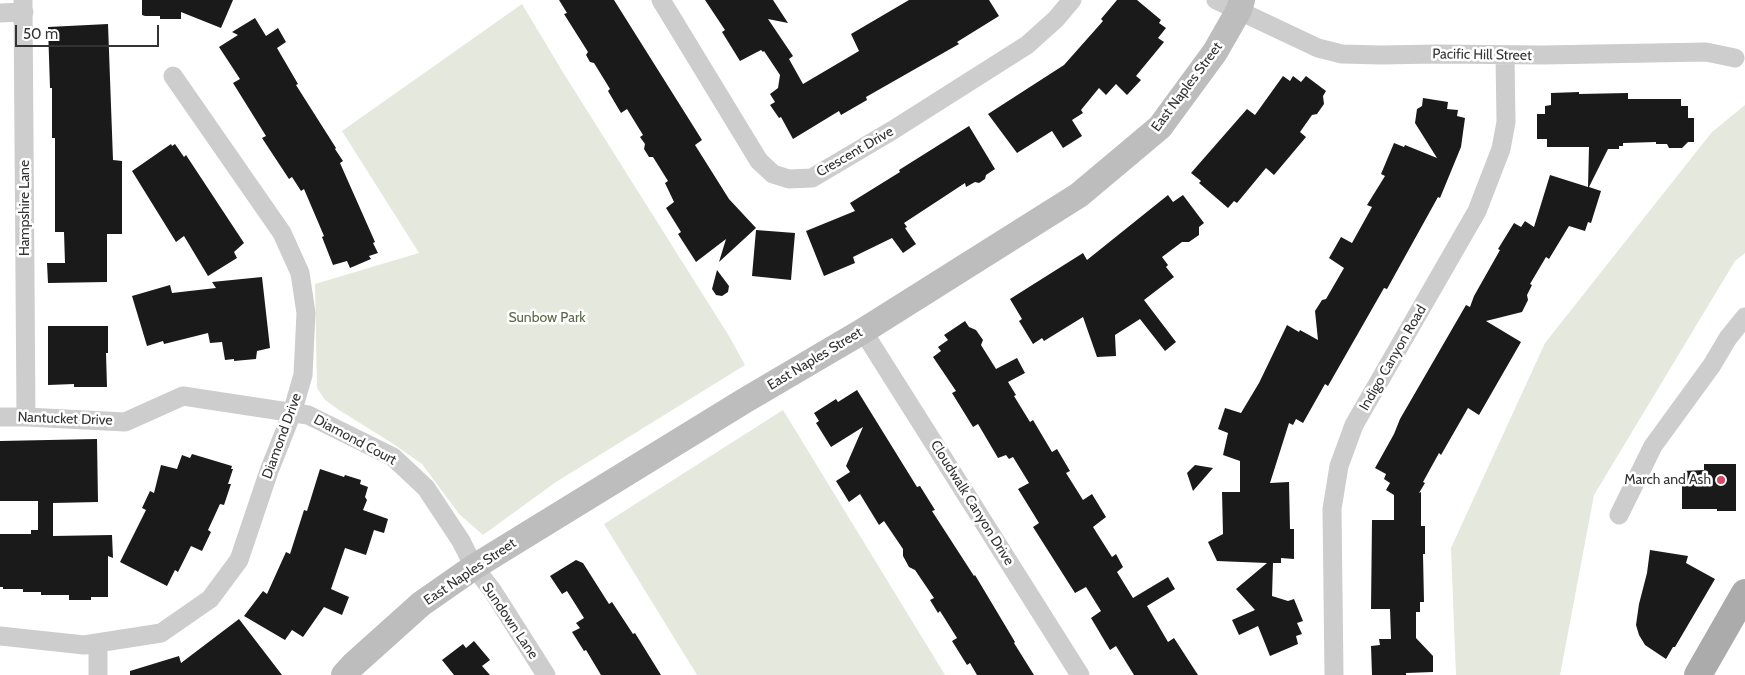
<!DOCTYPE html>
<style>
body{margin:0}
#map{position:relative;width:1745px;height:675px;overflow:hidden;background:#fff;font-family:Cabin,sans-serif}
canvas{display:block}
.scale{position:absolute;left:15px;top:25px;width:144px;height:22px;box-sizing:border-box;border:2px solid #333;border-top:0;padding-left:6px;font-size:15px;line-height:18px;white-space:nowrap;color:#333;-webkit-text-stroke:4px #fff;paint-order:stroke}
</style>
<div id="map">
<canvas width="1745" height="675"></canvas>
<div class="scale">50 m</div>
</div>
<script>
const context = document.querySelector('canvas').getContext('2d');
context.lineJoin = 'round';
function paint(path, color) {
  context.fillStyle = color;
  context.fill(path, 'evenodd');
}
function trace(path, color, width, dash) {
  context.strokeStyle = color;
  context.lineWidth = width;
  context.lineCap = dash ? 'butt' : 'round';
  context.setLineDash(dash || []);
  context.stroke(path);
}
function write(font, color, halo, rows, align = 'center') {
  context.font = font + ' Cabin,sans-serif';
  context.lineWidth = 5;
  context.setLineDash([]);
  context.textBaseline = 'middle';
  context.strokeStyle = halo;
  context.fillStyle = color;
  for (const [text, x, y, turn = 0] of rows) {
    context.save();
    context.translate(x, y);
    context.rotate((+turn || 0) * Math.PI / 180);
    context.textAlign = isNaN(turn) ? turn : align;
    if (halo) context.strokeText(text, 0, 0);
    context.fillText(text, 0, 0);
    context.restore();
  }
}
paint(new Path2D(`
 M522,4l42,70 165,262 16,29 -189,117 -73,53 -24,-21 -37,-50 -30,-21 -53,-33 -14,-10 -8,-12 -2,-104 104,-31 -77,-122z
 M1745,105v148l-10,8 -141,234 -34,180h-104l-5,-127 94,-205 167,-211z
 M783,410l162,265h-248l-93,-151z`), '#e4e8dd');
paint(new Path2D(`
 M142,0h91l-12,28 -40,-16v7h-21v-3h-15l-3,-1z
 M559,0h55l88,140 -7,5 34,54 27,29 -37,34 7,-23 -30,23 -18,-28 3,-2 -15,-24 8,-6 -9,-19 3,-2 -15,-24h-4l-5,-8 1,-5 -5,-7 3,-2 -16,-26 -6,4 -13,-22 2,-2 -16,-26 -4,-1 -4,-7 2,-3 -24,-38 3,-1z
 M705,0h68l15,23 -20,-4 25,37 -4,3 14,25 56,-33 -8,-17 58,-34h80l10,16 -42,26 2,2 -93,53 1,3 -26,15 -2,-4 -46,28 -12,-22 -2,1 -9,-13 5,-3 -5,-8 8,-6 2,-13 -16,-24 -1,1 -2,-2 -21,11 -18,-29 3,-2z
 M1117,0h20l24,20 -2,3 7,5 -8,10 6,4 -28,34 5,4 -14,15 -11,-11 -10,11 -7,-7 -18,22 2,3 -11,7 10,16 -19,12 -11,-17 -35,22 -29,-39 76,-49 39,-44 -2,-2z
 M255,18l11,18 12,-8 8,14 -9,6 21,36 -2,1 40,63 -1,1 8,12 -3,2 35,79 -2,1 5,10 -9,3 2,3 -21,9 -3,-7 -14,4 -11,-28 2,-1 -20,-47 -3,2 -9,-14 -3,2 -27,-41 4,-2 -33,-53 7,-4 -21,-32 19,-12 -6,-3z
 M108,24l5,136 9,1v73h-15v48l-59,1 -1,-20h18l-1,-31h-9v-94h-3v-50h-2l-2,-61z
 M1283,76l7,5 3,-5 8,6 5,-6 20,15 -3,5 1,8 -7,10 -5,1 -12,17 6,5 -32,38 -8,-7 -29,35 -3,-2 -6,7 -29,-25 2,-2 -10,-8 56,-64 8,6z
 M1579,92v2l49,-1v6h53v7h7v12h6v24h-6l-6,6h-13l-2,-4h-11v-2l-33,1v3h-4v3h-11l-19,38 12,4 -10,32 -3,-1 -3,9 -16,-5 -20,33 -3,-2 -16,27 2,1 -5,10 1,5 -6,12 -36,9 35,21 -42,73 -11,-7 -27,47 -2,-2 -16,29 2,1 -6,10 2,-1v34h4v28h-2l1,48h-4v10h-4v26l17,18v16l-27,1v2h-34l-1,-29 9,-1 -1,-6h12l-1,-30h-19l1,-89h22v-25l-8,-5 4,-7 -6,-4 2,-5 -11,-6 19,-34 6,-15 66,-114 4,2 4,-11 26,-46 -2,-1 16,-26 7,4 4,-6 9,6 16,-52 38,12 1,-40h-42v-8h-10v-25h8v-8l6,-1v-12z
 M1423,98l25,4 -1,7 11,1 -1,6 8,2 -4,29 -21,51 -2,-1 -51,92 -3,-1 -56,98 -3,-2 -22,39 -7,-4 -3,6 -4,-2 -19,60 19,-1 1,47h4v30l-13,-1v5h-8l-1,33 16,5 6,-2 9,22 -6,2 5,11 -6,2 2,8 -28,12 -12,-30 -19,9 -7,-15 23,-10 -19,-21 31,-26 -50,-2 -9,-19 15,-8 -1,-42h18v-31l-17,-6 5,-22 -10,-4 7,-21 16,5 18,-30 28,-58 12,7 1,-2 18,10 -3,-29 7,-11 4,-1 18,-31 -15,-10 12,-21 11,6 20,-36 -5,-2 18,-29 -4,-2 13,-31 10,4 1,-2 32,13 -22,-35 2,-14 5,-3z
 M969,126l26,43 -9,6 -1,4 -6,4 -4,-1 -9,5 -1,-4 -61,40 3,4 -2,1 11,16 -13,9 -11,-15 -39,19 2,6 -31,13 -18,-45 49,-20 -5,-8 50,-31 -1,-2z
 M171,144l1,2 3,-2 9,13 2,-2 58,88 -10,9 3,6 -29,18 -24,-40 -8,6 -44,-71z
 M1168,195l5,7 10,-7 21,28 -5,4v8l-10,7h-7l-20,15 6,8 -2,2 8,10 -30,23 32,42 -11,9 -25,-32 -25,16 1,21 -19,1 -14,-40 -39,24 -2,-3 -9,6 -14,-23 3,-2 -12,-20 73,-46 4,7z
 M756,230l39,3 -4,47 -39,-4z
 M717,270l12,16 -1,6 -6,4 -6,-1 -4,-6z
 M262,277l8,71 -13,3 -1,8 -22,2v-2l-9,1 -3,-18 -12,1 -2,-10 -44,11 -1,-3 -16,5 -15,-50 38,-11 2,8 44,-5 -4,-6z
 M965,321l4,6 7,3 7,10 -2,5 15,24 21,-11 8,15 -17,9 8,13 -2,1 16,26 3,-2 19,32 5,-3 13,22 -4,2 17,27 9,-6 14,23 -13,10 19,30 4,-3 7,13 -6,5 16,26 35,-21 7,12 -28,17 21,36 6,-4 24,37h-64l-18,-29 -6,4 -19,-32 10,-7 -15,-24 -11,6 -42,-66 6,-4 -21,-34 11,-6 -16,-26 -4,2 -3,-4 -8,3 -20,-34 -5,3 -21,-34 4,-2 -23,-34 8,-6 -3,-4 10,-7 -4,-5z
 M48,326h60v27h-2l1,34h-33v-3l-26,1z
 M857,390l60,97 3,-1 15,24 -3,1 42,65 1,-1 40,67 -1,1 20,32h-57l-7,-12 -3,2 -15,-24 5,-3 -17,-27 -2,2 -8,-13 4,-2 -19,-28 -6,-3 -6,-11v-7l-19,-28 -5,4 -19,-31 -11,8 -13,-21 14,-9 -4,-6 17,-39 -32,20 -15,-24 3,-2 -5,-8 22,-14 2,3z
 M97,439l1,63 -45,1v33l59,-1 1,23 -5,-2v41h-17v3h-22v-5h-28v-3h-18v-3h-20v-2h-3v-53h31v-4h7v-29h-38v-60z
 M192,454l40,12 -1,3h2l-5,15h3l-7,21 -4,-1 -12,26 3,2 -9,19 -11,-5 -13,26 -3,-2 -8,16 -47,-24 26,-52 -4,-2 8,-17 4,2 7,-28 16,4 5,-14 8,3z
 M1704,464h32v47h-19v-2h-35v-38l22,-1z
 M1195,465l18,3 -20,23 -6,-18z
 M320,469l24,8 1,-2 16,5 -1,4 8,3 -3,10 2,3 -4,10 25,9 -4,14 -10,-3 -8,25 -21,-7 -14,41 18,8 -7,18 -18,-8 -21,30 -11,-7 -7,10 -41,-24 19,-25 4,3 19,-42 4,2 14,-44 3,1z
 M1650,550l38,6 -2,7 29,16 -40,68h-2l-7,12 -21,-14 -6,-10 -3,-10 3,-21 8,-31z
 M576,560l7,3 26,41 3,-2 21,32 2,-1 26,42h-60l-15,-25 -2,1 -12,-19 8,-4 -4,-5 8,-5 -17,-27 -5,3 -12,-18z
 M239,619l43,56h-152v-4l49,-15 2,7z
 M474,641l16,19 -8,6 8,9h-36l-12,-15 21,-16 3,4z`), '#1a1a1a');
trace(new Path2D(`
 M23,0l3,417
 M661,0l98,161 14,13 16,5 23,-1 81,-48 134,-85 29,-26 16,-19
 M1216,0l102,48 24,6 39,1 56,-1 106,1 163,-3 29,6
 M0,13l24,-1
 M863,331l217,344
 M0,417h26l99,5 58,-26 125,19 85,42 33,31 35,53 13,26 18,23 54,85
 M1619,515l34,-69 59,-81 16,-27 17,-21
 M0,636l84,9 77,-12 49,-34 29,-39 30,-89 23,-58 11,-38 3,-62 -6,-40 -18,-40 -109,-157
 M98,643v32
 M1334,675l-2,-166 7,-43 15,-41 123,-214 24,-62 5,-27 -1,-67`), '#cdcdcd', 19);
trace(new Path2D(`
 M344,675l9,-10 68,-61 53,-37 270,-166 119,-70 216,-136 81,-68 55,-75 24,-42 3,-10`), '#bdbdbd', 26);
trace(new Path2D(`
 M1698,675l47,-82`), '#ababab', 28);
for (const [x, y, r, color] of [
 [1721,480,5,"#d54a62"]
]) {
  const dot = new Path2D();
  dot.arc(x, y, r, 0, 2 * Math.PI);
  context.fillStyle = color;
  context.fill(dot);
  trace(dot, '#fff', 2);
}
write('14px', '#333', '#fff', [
 ["Pacific Hill Street",1482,55,1],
 ["East Naples Street",1187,87,-53],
 ["Crescent Drive",855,152,-30],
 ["Hampshire Lane",25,208,-90],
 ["Indigo Canyon Road",1393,358,-60],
 ["East Naples Street",815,359,-31],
 ["Nantucket Drive",65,419,2],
 ["Diamond Drive",282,436,-70],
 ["Diamond Court",355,440,28],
 ["Cloudwalk Canyon Drive",972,503,58],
 ["East Naples Street",470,572,-34],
 ["Sundown Lane",510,621,56]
]);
write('14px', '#5a6b44', '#fff', [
 ["Sunbow Park",547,318]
]);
write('14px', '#333', '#fff', [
 ["March and Ash",1711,480]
], 'right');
</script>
